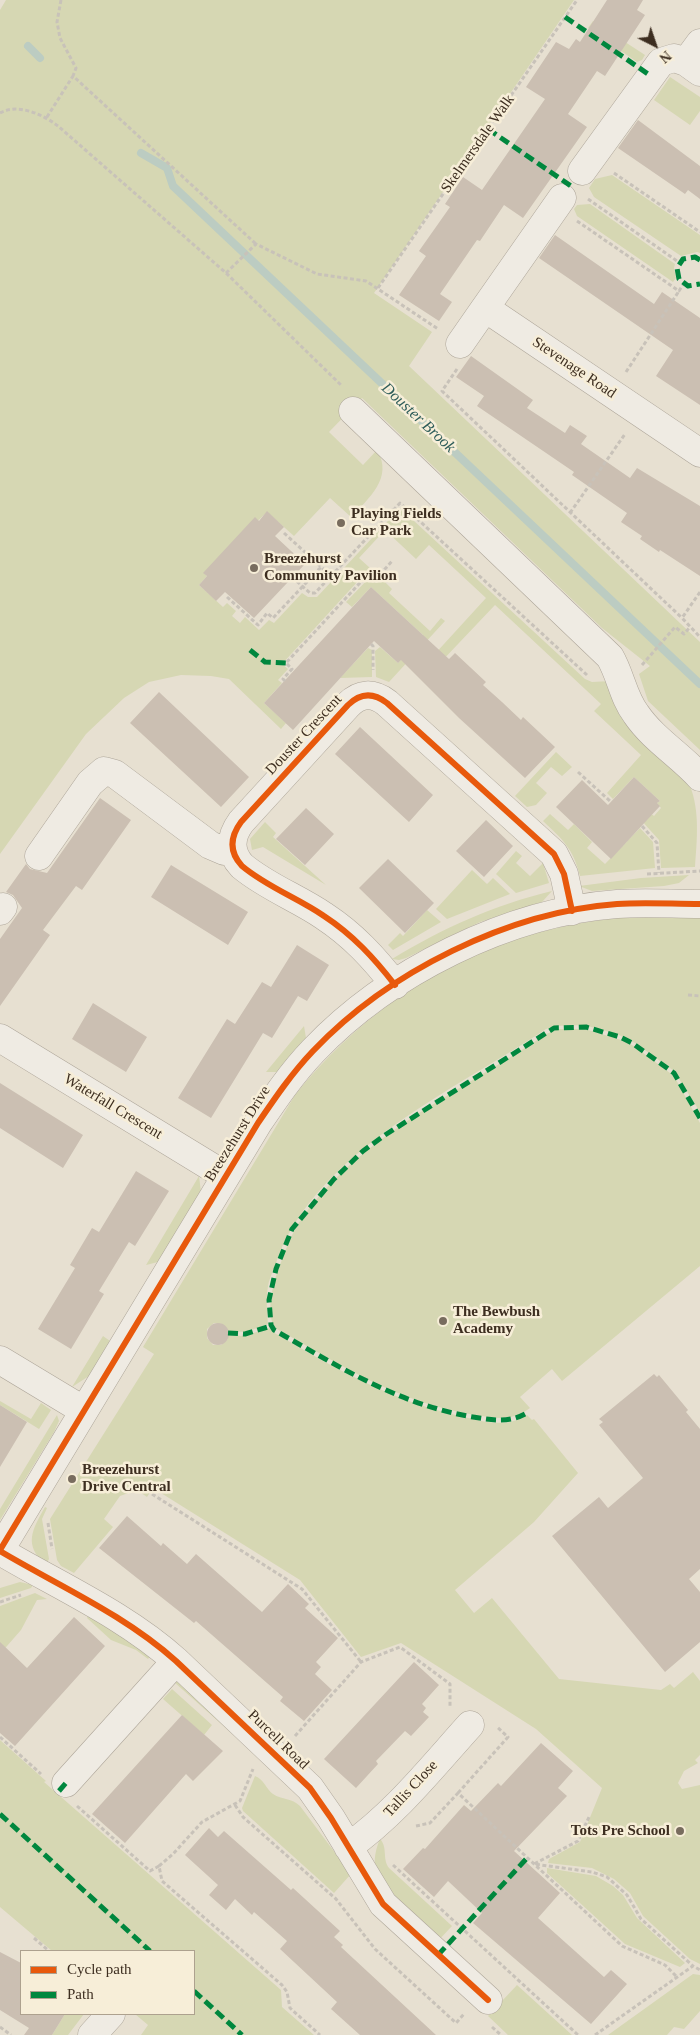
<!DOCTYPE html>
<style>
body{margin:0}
#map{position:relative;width:700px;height:2035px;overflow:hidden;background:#e7e0d1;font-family:"Times New Roman",serif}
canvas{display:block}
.legend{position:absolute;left:20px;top:1950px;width:175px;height:65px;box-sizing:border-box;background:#f7eed8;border:1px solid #ada18e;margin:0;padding:6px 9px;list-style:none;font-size:15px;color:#3d2e20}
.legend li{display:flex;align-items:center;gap:10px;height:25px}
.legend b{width:25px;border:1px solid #ada18e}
.north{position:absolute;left:630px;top:20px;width:50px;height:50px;-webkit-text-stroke:4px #f7eed8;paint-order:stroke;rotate:139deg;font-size:14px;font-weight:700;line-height:20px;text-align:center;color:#3d2e20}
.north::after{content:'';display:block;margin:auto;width:18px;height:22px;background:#3d2e20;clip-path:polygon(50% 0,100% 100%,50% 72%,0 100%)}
</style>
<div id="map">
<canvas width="700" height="2035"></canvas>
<ul class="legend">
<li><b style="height:6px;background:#e8590c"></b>Cycle path</li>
<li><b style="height:6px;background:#00873e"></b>Path</li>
</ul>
<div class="north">N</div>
</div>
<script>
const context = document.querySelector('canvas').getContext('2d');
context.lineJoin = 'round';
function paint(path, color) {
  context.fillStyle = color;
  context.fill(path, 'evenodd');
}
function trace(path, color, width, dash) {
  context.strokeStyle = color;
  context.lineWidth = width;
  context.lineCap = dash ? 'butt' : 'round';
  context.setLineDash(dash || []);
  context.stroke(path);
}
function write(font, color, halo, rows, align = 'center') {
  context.font = font + ' "Times New Roman",serif';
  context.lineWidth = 5;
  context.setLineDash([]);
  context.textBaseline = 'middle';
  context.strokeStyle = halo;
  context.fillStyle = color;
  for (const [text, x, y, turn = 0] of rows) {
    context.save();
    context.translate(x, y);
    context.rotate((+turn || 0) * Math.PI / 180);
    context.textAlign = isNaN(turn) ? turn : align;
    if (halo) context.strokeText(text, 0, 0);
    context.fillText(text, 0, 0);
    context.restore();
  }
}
paint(new Path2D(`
 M6,0h568l-200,293 58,39 -23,34 291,276v108l-52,-49 -9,-27 11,-8 -48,-38 -240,-230 -33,34 34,33 14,-15c17,28 -9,49 -26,67l-21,-19 -36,38 -27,-24 -63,61 3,3 -8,9 24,22 4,-4 9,8 -4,5 8,7 5,-6 14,13 10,-10 5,3 28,-30 6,4h9l83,-89 185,171 7,3 19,-1 79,105c10,25 7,54 5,81l-34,1 -2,-28 -18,-20 8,-8 5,4 7,-8 -4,-5 3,-2 -26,-24 -21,22 -6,-6 34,-38 -47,-44 7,-7 -106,-99 -55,58 -7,-7 53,-58 -57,-53 -13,14 -31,-29 -26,28 11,10 -88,96 6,5 -10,11 4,3 -18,20 22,20 -5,6 -52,-50 -18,-3 -30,-1 -32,7 -25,16 -38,36 -86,120v-844z
 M593,21l52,34 -3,5 -5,2 -49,-34z
 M670,77l30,20v14l-10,14 -36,-25z
 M612,175l88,60v18l-3,-1 -16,4 -87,-59 -5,-9 6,-9z
 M590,204l85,60 -1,4 2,10 -3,4 -96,-66 -3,-7 3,-4z
 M370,577l6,6 5,-5 11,11 -3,4 41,38 11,-13 4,3 -56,61 -13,-5 -1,-26 5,-4 18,16 25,-28 -52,-48 -19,20 -6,-5z
 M368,648l4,2v27l-32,1z
 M556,752l16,15 -10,9 -11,-9 -15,16 11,10 -11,12 -9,2 -12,-11z
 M550,814l18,16 6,-6 18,18 -5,6 18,16 35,-36 13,14 2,26 -75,8c-7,-28 -17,-36 -37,-55z
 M265,822l11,11 -3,4 53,48 -63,-38 -11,3 -2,-11z
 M516,851l6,5 -6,7 14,13 13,-13 6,20 -33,10 -20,-19z
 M472,870l15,14 6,-6 17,16 -63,25 -11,-10z
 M689,875l-10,8 -15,3 -72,5 -13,-5 62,-8z
 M552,891l-10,11 -62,20 -74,36 -7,2 -7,-1c51,-31 102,-54 160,-68z
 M427,910l14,12 -48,28 -5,-5 12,-12 3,3z
 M639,915l61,2v195l-26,-41 -39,-28 -18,-9 -33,-9 -29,1 -9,3c-91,61 -226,121 -268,228 -3,10 -8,19 -10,29 -2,13 -1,26 0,38l-22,8 -17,-1 -7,-7 -8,-1 -7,6v9l6,7h8l7,-6v-4l15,1 27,-8 3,4c63,37 119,69 191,85 20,5 44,11 63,-2l5,5 2,-1 44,54 -44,49 -79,68 19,23 18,-15 67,81 102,11 9,-6 4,4 19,-16 7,9v74l-5,5 3,3 -14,8 -6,12 4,6 18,-4v179l-10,-5 -47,-43 -13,-23 -16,-14 -22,-11 -44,-5 1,-4 31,-17 22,-54 -66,-59 -135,-86 -40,14 -61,-77 -147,-92 -6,9 -10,-7 -17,6 -16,23 9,8 -39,46 -13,-7 -4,-6 -7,-41 104,-165 -11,-7 152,-252c57,-71 134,-129 221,-156 40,-13 81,-19 123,-24z
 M304,1026l2,12 -29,34h-11z
 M559,1029h26l36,11 13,6 40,30 26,47v143l-138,115 -10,-12 -32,28 10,11c-18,14 -34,10 -55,7 -79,-13 -132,-49 -200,-87 -9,-14 -3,-40 2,-55 6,-16 12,-34 21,-49 59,-88 163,-132 248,-190z
 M199,1176l2,16 -43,70 -12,3z
 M103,1336l7,5 -21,35 -17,11z
 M0,1401l31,18 10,-16 10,7 -12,19 -39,-24z
 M57,1415l2,6 -5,11 -54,88v-11z
 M45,1507l2,1 -5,11 7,40 -3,6c-23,-20 -14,-35 -1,-58z
 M20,1582l13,3 -2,3 -31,10v-10z
 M35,1593l12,6 -10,1 -16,30 -21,24v-48z
 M89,1614l62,41 -3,4 -12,-9 -25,-10 -24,-22z
 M176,1678l69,67 -71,-63z
 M172,1689l40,36 -8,10 -41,-36z
 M0,1740l46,41 -2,1 237,208 1,17 32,28h-173l7,-10 -13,-11h59v-63h-142l-52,-44z
 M255,1776c9,3 11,13 18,18 9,6 19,4 27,12l51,68 -17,19 -91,-82 -1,-3z
 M380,1839c8,8 2,20 9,29l63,58 -15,16c-18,-17 -53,-49 -61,-72 -3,-10 0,-22 4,-31z
 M547,1868l49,8 17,10 10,9 14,23 48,45 -5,4 -55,-23 -78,-71z
 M693,1974l7,1v36l-16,18 -10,-2 -7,8h-59z
 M517,1985l55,50h-64l-20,-19z
 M65,2014h19l-16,21h-16z`), '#d6d7b3');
trace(new Path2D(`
 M28,46l12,12
 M141,153l26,15 6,18 527,498`), '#bcccc2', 8);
paint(new Path2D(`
 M607,0h36l-6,10 8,5 -40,61 -8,-5 -29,43 19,13 -64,91 -19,-13 -24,36 -3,-1 -37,54 12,8 -13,19 -40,-26 27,-39 -7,-5 31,-44 -5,-3 18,-27 19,13 63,-91 -19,-12 30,-45 13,7 7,-10 4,3z
 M638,120l62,46v33l-12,-9 -3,4 -67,-46z
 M555,235l99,69 8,-12 38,26v87l-44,-29 17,-26 -134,-92z
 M471,356l62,44 -6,8 38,25 5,-8 17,11 -6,8 49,34 7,-10 63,38v70l-40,-26 -1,2 -19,-13 2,-3 -21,-14 6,-9 -55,-38 2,-3 -97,-66 7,-10 -28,-19z
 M267,511l17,16 -9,9 30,28 -51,54 -29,-26 -9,9 -17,-16 8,-9 -4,-3 52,-56 4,4z
 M371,587l78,72 6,-6 31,29 -3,3 19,17 19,18 2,-3 32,30 -30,31 -66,-60 -58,-58 -3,3 -24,-22 -81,89 -29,-27z
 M159,692l90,85 -28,30 -91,-84z
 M360,727l73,68 -24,27 -74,-68z
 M634,777l26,24 -3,2 3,3 -49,53 -55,-52 26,-27 26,25z
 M100,798l31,22 -49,70 -6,-4 -33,44 7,5 -50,71v-67l22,-31 -9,-13 -7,-3 20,-28 4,5 17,4z
 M306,808l28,26 -29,31 -29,-26z
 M486,820l27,26 -29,31 -28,-26z
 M388,859l46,44 -29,30 -46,-45z
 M171,865l77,47 -20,33 -77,-48z
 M297,945l32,20 -22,36 -9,-5 -26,42 -9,-5 -52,85 -33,-20 49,-79 8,5 27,-42 9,5z
 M93,1003l54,34 -21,35 -54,-33z
 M0,1083l83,52 -20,33 -63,-40z
 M136,1171l33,20 -34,55 -6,-4 -30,49 5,3 -33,55 -33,-20 37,-61 -5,-3 22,-37 7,4z
 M207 1334a11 11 0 1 1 22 0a11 11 0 1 1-22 0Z
 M654,1374l3,3 2,-2 29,35 -2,2 14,17v140l-11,10 11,13v50l-35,30 -113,-136 47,-39 9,11 35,-30 -44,-53 4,-3 -4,-3z
 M0,1405l27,17 -27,45z
 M127,1516l34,30 2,-3 24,21 9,-10 66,58 26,-28 21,20 -4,4 33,30 -22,24 5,5 -6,7 17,16 -28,31 -24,-20 3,-4 -87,-76 -2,2 -95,-75z
 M74,1617l31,29 -90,100 -15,-13v-91l27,26z
 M414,1662l25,23 -17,19 4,4 -3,4 6,5 -18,19 -6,-5 -29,30 2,3 -22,24 -32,-29z
 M182,1715l41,36 -30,30 -7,-7 -61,69 -33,-29z
 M541,1743l32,28 -15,17 9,8 -53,55 46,42 -22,25 66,59 7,-7 16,14 -36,40 -118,-101 9,-10 -34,-32 -14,16 -31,-28 20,-21 2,1 39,-44 7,6 27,-28 3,3z
 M209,1828l9,9 6,-6 67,59 2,-2 47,43 -6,6 9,8 -2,2 95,88h-76l-29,-26 6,-7 -57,-53 7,-8 -33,-29 -2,3 -17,-16 -9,11 -17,-15 9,-10 -33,-30z
 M0,1952l21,11v51h44l-13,21h-28l5,-7 -29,-18z`), '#cbbfb2');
const minor = new Path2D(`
 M700,43l-14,19 14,10
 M582,171l79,-109 13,-4 12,4
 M485,308l77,-110
 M460,344l25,-36 215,145
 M353,411l257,246c11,19 13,40 26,57 17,25 44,41 64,63
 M39,856l51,-73 14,-12 11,3 95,71 14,6h9
 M0,911l3,-4
 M395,985c-21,-27 -42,-50 -71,-69 -26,-18 -57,-29 -82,-50 -13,-14 -12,-29 -1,-44l107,-117c12,-12 25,-13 39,-2l167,151 10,20 8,37
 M0,1038l226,138
 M0,1360l83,50
 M0,1550l258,-427c17,-25 34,-50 55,-72 75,-79 195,-139 304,-147 27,-2 55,0 83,0
 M0,1551c59,35 125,64 176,110l134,127 21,30 52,86 105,96
 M66,1783l110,-122
 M348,1847c47,-33 84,-80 122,-122
 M92,2035l19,-21`);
trace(minor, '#ada599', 29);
trace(new Path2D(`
 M61,0l-4,22 3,16 16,30 -3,8 183,168
 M0,113c18,-10 42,1 58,13l168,147 116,113
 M47,117l26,-41
 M614,173l86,59
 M588,199l92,64
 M577,221l102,70 5,-8
 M699,260l1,-2
 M226,273l30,-29 61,30 49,7 72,48
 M378,288l199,-288
 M457,369l-15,22 240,227
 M626,372l53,-81
 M570,513l55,-79
 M284,533l47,43
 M292,577l18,16h5l85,-90 187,172
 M700,592l-18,26 18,19
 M227,597l31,28 9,-12 6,5 48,-51
 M371,644l2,2v24
 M642,665l33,-38 9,7 6,-7
 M285,681l-2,-2 9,-10 -6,-6 83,-90 7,6 17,-19
 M578,772l33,30
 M642,826l15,17 2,30
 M647,874l53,-3
 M688,995l12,1
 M152,1494l150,95 59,73
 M48,1523l4,26
 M0,1602l21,-7
 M295,1736l66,-74 39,-15 50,37v22
 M0,1737l41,37
 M458,1793l50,-56 -11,-10
 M235,1805l8,12 93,82 39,50 81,74 8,-9
 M77,1806l73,65 9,-5 3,15 120,104 5,7 3,16 30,27
 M589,1817l-11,24 -44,23 58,8 15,5 20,18 14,24 52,47
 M416,1826l14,-3 28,-30 164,153 43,19 12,12
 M393,1865l185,170
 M159,1866l14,-12 29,-32 38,-21 13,-32
 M34,1938l15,13
 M0,2027l11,8
 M492,2027l9,8
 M595,2035l98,-69 7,4`), '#c8c2b9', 3, [4, 2.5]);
trace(minor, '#efebe3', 28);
trace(new Path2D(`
 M565,17l86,59
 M488,129l83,57
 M700,260l-5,-3 -12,2 -6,9 2,11 9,7 12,-2
 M250,650l15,12 21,1
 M228,1333l17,1 26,-8
 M525,1414c-17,9 -33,6 -52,3 -76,-13 -133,-50 -199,-87l-3,-5 -2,-25 7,-31 16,-40 42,-50 29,-28 22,-16 169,-107 32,-1 34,10 12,6 42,30 26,45
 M59,1791l7,-8
 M0,1814l150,137
 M438,1955l89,-97
 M194,1991l48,44`), '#00873e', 5, [10, 5]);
trace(new Path2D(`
 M395,985c-21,-27 -42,-50 -71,-69 -26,-18 -57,-29 -82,-50 -13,-14 -12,-29 -1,-44l107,-117c12,-12 25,-13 39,-2l167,151 10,20 8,37
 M0,1550l258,-427c17,-25 34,-50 55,-72 75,-79 195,-139 304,-147 27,-2 55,0 83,0
 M0,1551c59,35 125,64 176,110l134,127 21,30 52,86 105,96`), '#e8590c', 6);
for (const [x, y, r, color] of [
 [341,523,5,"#786c5e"],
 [254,568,5,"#786c5e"],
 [443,1321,5,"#786c5e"],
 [72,1479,5,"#786c5e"],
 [680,1831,5,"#786c5e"]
]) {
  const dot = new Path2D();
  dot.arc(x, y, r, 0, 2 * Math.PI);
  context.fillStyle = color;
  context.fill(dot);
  trace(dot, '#f7eed8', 2);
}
write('15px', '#3d2e20', '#f7eed8', [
 ["Skelmersdale Walk",478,144,-55],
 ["Stevenage Road",574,368,34],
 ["Douster Crescent",304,735,-47],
 ["Waterfall Crescent",113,1107,31],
 ["Breezehurst Drive",238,1134,-58],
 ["Purcell Road",278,1740,44],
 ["Tallis Close",411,1789,-47]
]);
write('bold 15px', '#3d2e20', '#f7eed8', [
 ["Playing Fields",351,514],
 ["Car Park",351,531],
 ["Breezehurst",264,559],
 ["Community Pavilion",264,576],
 ["The Bewbush",453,1312],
 ["Academy",453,1329],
 ["Breezehurst",82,1470],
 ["Drive Central",82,1487],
 ["Tots Pre School",670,1831,"right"]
], 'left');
write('italic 16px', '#2f5d5a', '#f7eed8', [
 ["Douster Brook",418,418,43]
]);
</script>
